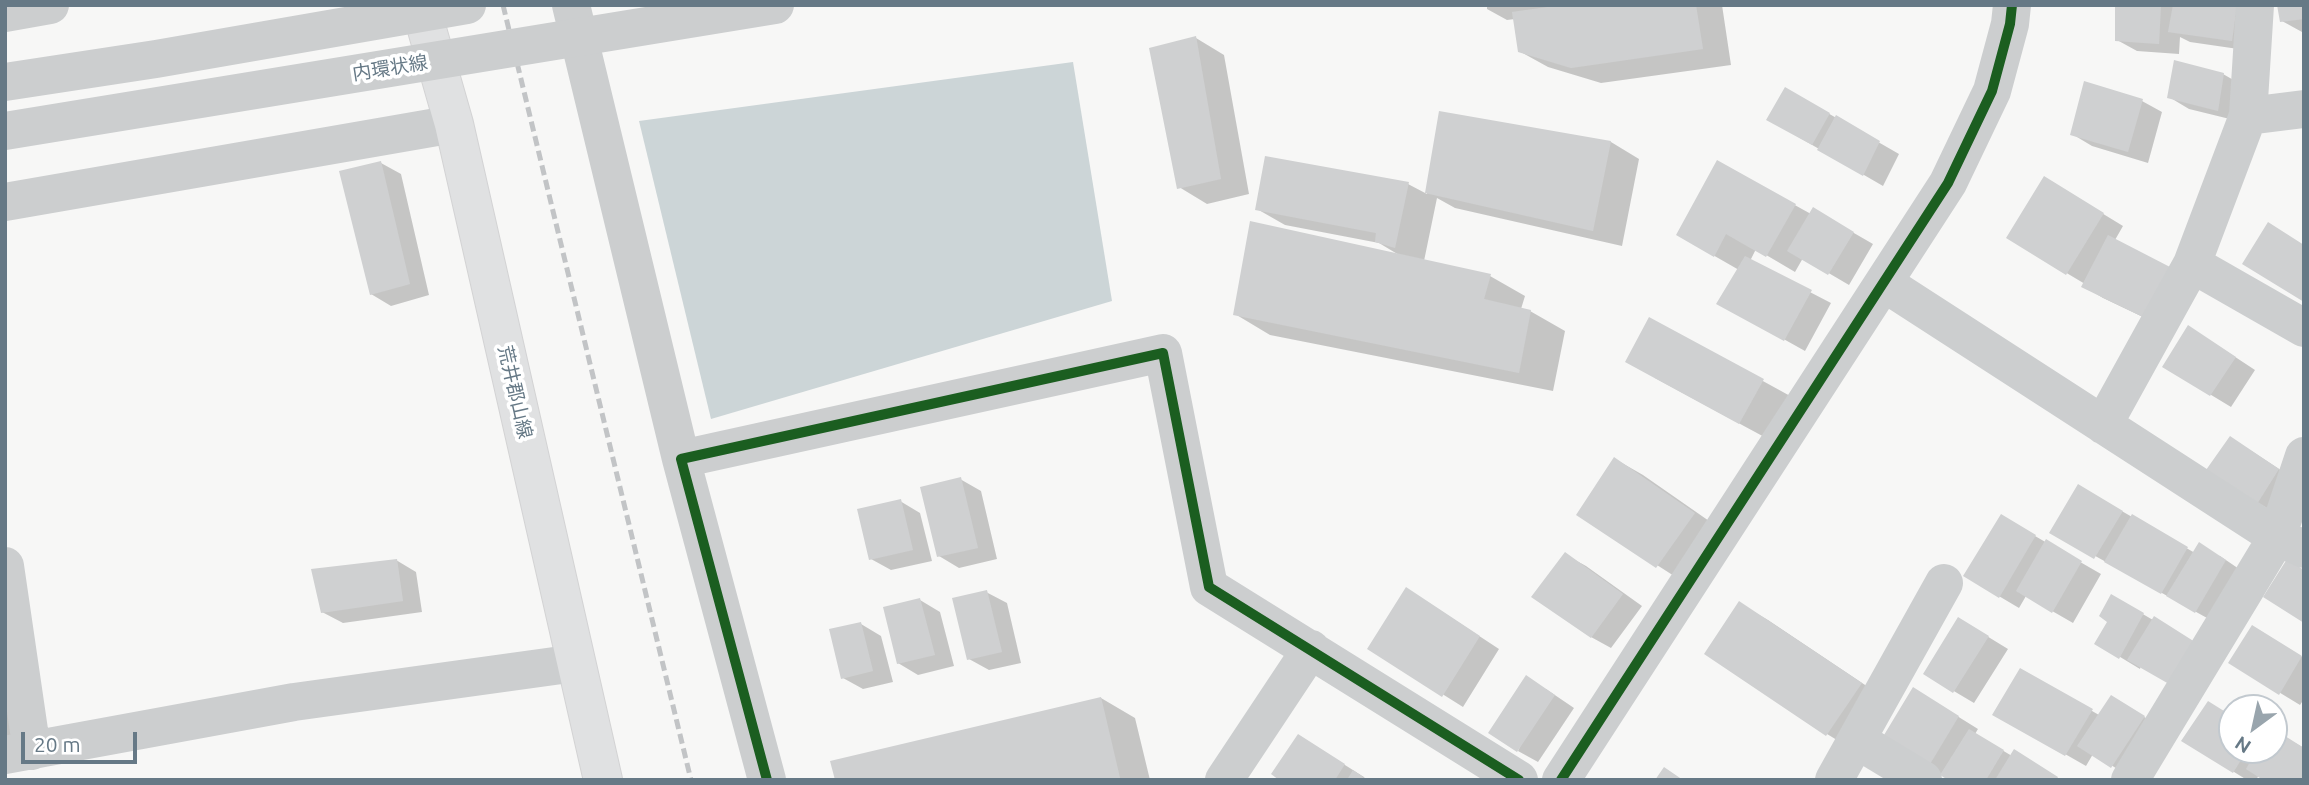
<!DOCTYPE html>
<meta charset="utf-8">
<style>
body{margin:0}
#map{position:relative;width:2309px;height:785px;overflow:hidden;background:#f7f7f6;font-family:Ubuntu,sans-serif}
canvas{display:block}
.frame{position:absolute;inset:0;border:7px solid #667986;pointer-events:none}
.north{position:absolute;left:2218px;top:694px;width:70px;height:70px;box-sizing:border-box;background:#fff;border:2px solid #c2c9cf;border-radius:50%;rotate:213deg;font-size:19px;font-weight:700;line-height:28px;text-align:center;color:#667986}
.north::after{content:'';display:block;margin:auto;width:24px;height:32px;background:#99a5ad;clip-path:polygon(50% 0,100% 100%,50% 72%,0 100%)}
.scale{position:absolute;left:21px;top:732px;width:116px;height:32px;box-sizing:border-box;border:4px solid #667986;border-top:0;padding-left:9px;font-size:21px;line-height:24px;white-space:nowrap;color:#667986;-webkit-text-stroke:5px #fff;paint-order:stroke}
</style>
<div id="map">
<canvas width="2309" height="785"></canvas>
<div class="frame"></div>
<div class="north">N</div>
<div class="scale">20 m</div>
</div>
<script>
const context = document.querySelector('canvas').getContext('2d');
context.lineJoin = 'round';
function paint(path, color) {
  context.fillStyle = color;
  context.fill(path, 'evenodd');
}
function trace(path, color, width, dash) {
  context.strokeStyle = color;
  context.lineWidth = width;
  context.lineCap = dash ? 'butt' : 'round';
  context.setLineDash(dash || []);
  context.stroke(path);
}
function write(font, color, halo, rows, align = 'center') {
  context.font = font + ' Ubuntu,"Noto Sans JP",sans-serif';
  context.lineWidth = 7;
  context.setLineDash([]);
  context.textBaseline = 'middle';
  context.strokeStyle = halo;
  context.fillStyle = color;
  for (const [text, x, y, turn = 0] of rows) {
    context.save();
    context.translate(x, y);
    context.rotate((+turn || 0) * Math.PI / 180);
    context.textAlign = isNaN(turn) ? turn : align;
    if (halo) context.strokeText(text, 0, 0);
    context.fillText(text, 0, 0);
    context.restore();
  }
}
paint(new Path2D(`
 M1073,62l39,239 -401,118 -72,-298z`), '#ccd5d7');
paint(new Path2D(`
 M1487,5h64l1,3 23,-3h147l9,60 -130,18 -53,-16 -29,-16 -4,-32 -8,1 -20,-11z
 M2117,5h136l-1,46 -62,-9 -10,-5 -1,17 -42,-3 -20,-11z
 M2304,5v27h-2l-20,-11z
 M1196,38l28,17 25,139 -42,10 -28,-17z
 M2223,74l21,12 -6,35 -49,-12 -20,-12z
 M1786,89l113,65 -16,32 -95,-55z
 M2142,101l20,11 -14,51 -56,-17 -20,-12z
 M1440,113l171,29 28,17 -17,87 -167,-38 -18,-10 -13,63 66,15 35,20 -4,13 9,2 35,20 -12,60 -283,-56 -35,-21 164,-59 -20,-12 -94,-18 -28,-16 151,-25 19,10z
 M1717,162l94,52 3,-4 59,34 -24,41 -46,-27 -8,14 -39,-23 -6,12 81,42 -26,48 -86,-48 20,-33 -61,-35z
 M381,163l20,11 28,121 -38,11 -20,-12z
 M2064,190l59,36 -8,14 51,88 -63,-30 -20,-12 2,-2 -77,-46z
 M1650,319l142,78 -24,42 -113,-61z
 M2208,339l47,31 -24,37 -66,-40z
 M2250,450l49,32 -22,32 -19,-11z
 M1615,459l28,16 79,55 -37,53 -106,-68z
 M960,479l21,12 16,68 -38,9 -20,-12z
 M2099,498l96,55 25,3 25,17 -29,50 -164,-91z
 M900,501l20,12 12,48 -41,9 -20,-11z
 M2002,517l99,57 -28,49 -47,-27 -7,12 -54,-32z
 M1566,555l20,11 56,40 -31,42 -20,-11z
 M396,560l20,12 6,40 -79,11 -21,-11z
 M986,592l21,11 14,60 -32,7 -20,-11z
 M2112,596l41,24 -13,49 -43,-26 12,-22z
 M920,600l20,12 14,54 -36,9 -20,-12z
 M1426,601l73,48 -36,58 -94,-59z
 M1739,603l29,17 121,81 -34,50 -28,-17z
 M1959,619l49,30 -34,54 -49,-29z
 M861,624l20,12 12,46 -30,7 -20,-11z
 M2252,628l52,30v41l-4,6 -69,-42z
 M5,665l21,74 -21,4z
 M2021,670l78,45 32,-6 33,20 -32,49 -39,-24 -7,12 -91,-52z
 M1546,689l28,19 -36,54 -20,-11z
 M1101,698l34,20 15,62h-314z
 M1933,701l45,28 -3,5 37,22 22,7 27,17h-110l-23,-13z
 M2232,717v33h42v-19l30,17 -45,27 -3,5h-9l-63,-39z
 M1318,748l46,29 2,3h-84z`), '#0003');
paint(new Path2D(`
 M1562,5h134l7,44 -132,19 -53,-16 -6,-40z
 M2115,5h46l-2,39 -44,-3z
 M2173,5h64l-5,36 -64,-9z
 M2277,5h27v14l-24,3z
 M1196,36l25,143 -44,10 -28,-141z
 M2174,60l50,13 -6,38 -51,-13z
 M2084,81l59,18 -15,53 -58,-17z
 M1785,87l45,26 -18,32 -46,-25z
 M1439,111l172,30 -18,90 -168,-38z
 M1836,115l44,26 -17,35 -46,-26z
 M1265,156l144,26 -14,66 -20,-6 1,-9 -121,-23z
 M1717,160l79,44 -30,53 -40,-23 -12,23 -38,-22z
 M381,161l29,123 -40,11 -31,-124z
 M2044,176l60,37 -38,62 -60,-37z
 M1813,207l41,25 -26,43 -41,-24z
 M1250,221l241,53 -7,25 47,11 -12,63 -286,-58z
 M2268,222l36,23v57l-62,-38z
 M2108,235l62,32 -25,51 -64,-31z
 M1745,256l67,34 -28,51 -68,-37z
 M1649,317l115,62 -25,45 -114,-62z
 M2188,325l48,32 -26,39 -48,-29z
 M2230,436l49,33 -22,35 -51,-34z
 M1614,457l81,56 -39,55 -80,-53z
 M961,477l17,71 -41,9 -17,-70z
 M2078,484l45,27 -29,48 -45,-26z
 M901,499l12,51 -44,10 -12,-51z
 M2001,514l35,21 -37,63 -36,-22z
 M2132,514l56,33 -27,47 -57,-32z
 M2046,539l36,22 -30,52 -36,-22z
 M2199,542l27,18 -31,53 -29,-17z
 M1565,552l58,42 -32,44 -60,-41z
 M397,559l6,42 -82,12 -10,-44z
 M2287,559l17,11v53l-41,-26z
 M1406,587l74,49 -38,61 -75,-48z
 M987,590l15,62 -35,8 -15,-62z
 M2111,594l33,19 -25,46 -25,-15 13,-22 -8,-6z
 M920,598l15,57 -38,9 -14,-57z
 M1739,601l123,82 -36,53 -122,-82z
 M2154,616l41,26 -26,42 -42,-24z
 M1958,617l31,19 -36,57 -30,-19z
 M861,622l12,49 -32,8 -12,-50z
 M2252,625l50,31 -23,39 -51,-32z
 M2020,668l73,41 -28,47 -73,-41z
 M1526,675l29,20 -38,57 -29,-19z
 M1913,687l46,29 -32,53 -46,-29z
 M2111,695l34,21 -34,52 -34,-22z
 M1101,697l19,81 -285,2 -5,-19z
 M2208,701l24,15v34h15l-14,23 -52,-32z
 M1969,729l35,21 -18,30h-38l-8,-5z
 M2274,729l30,19v32h-41l-17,-11 11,-19h17z
 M1298,734l47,30 -10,16h-56l-8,-6z
 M2014,749l44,28 -2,3h-61z
 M1664,767l19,13h-28z
 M1353,770l14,10h-20z`), '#cfd0d1');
const major = new Path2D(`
 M420,5l34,119 149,656`);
trace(major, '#d3d3d4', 40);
trace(new Path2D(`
 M571,5l110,454
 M5,13l45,-8
 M2248,116l56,-7
 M5,202l449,-78
 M2192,264l112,64
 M1884,283l393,254 27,12
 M2103,425l89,-161 56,-148 7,-111
 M5,566l27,185
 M1857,740l66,40
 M5,755l289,-53 282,-39
 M767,780l-86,-321 482,-106 46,234 310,193
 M1224,780l87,-131
 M1561,780l387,-597 44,-92 18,-67 2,-19
 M1834,780l110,-197
 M2130,780l147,-243 27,-81`), '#cccecf', 38);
trace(major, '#e0e1e2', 38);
trace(new Path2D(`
 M503,5l188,775`), '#c2c4c6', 5, [10, 5]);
trace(new Path2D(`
 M5,82l151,-23 311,-54
 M5,131l770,-126`), '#cccecf', 38);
trace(new Path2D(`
 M767,780l-86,-321 482,-106 46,234 310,193
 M1561,780l387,-597 44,-92 18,-67 2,-19`), '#1b5e20', 10);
write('19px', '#667986', '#fff', [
 ["内環状線",390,68,-9],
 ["荒井郡山線",515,392,77]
]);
</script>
